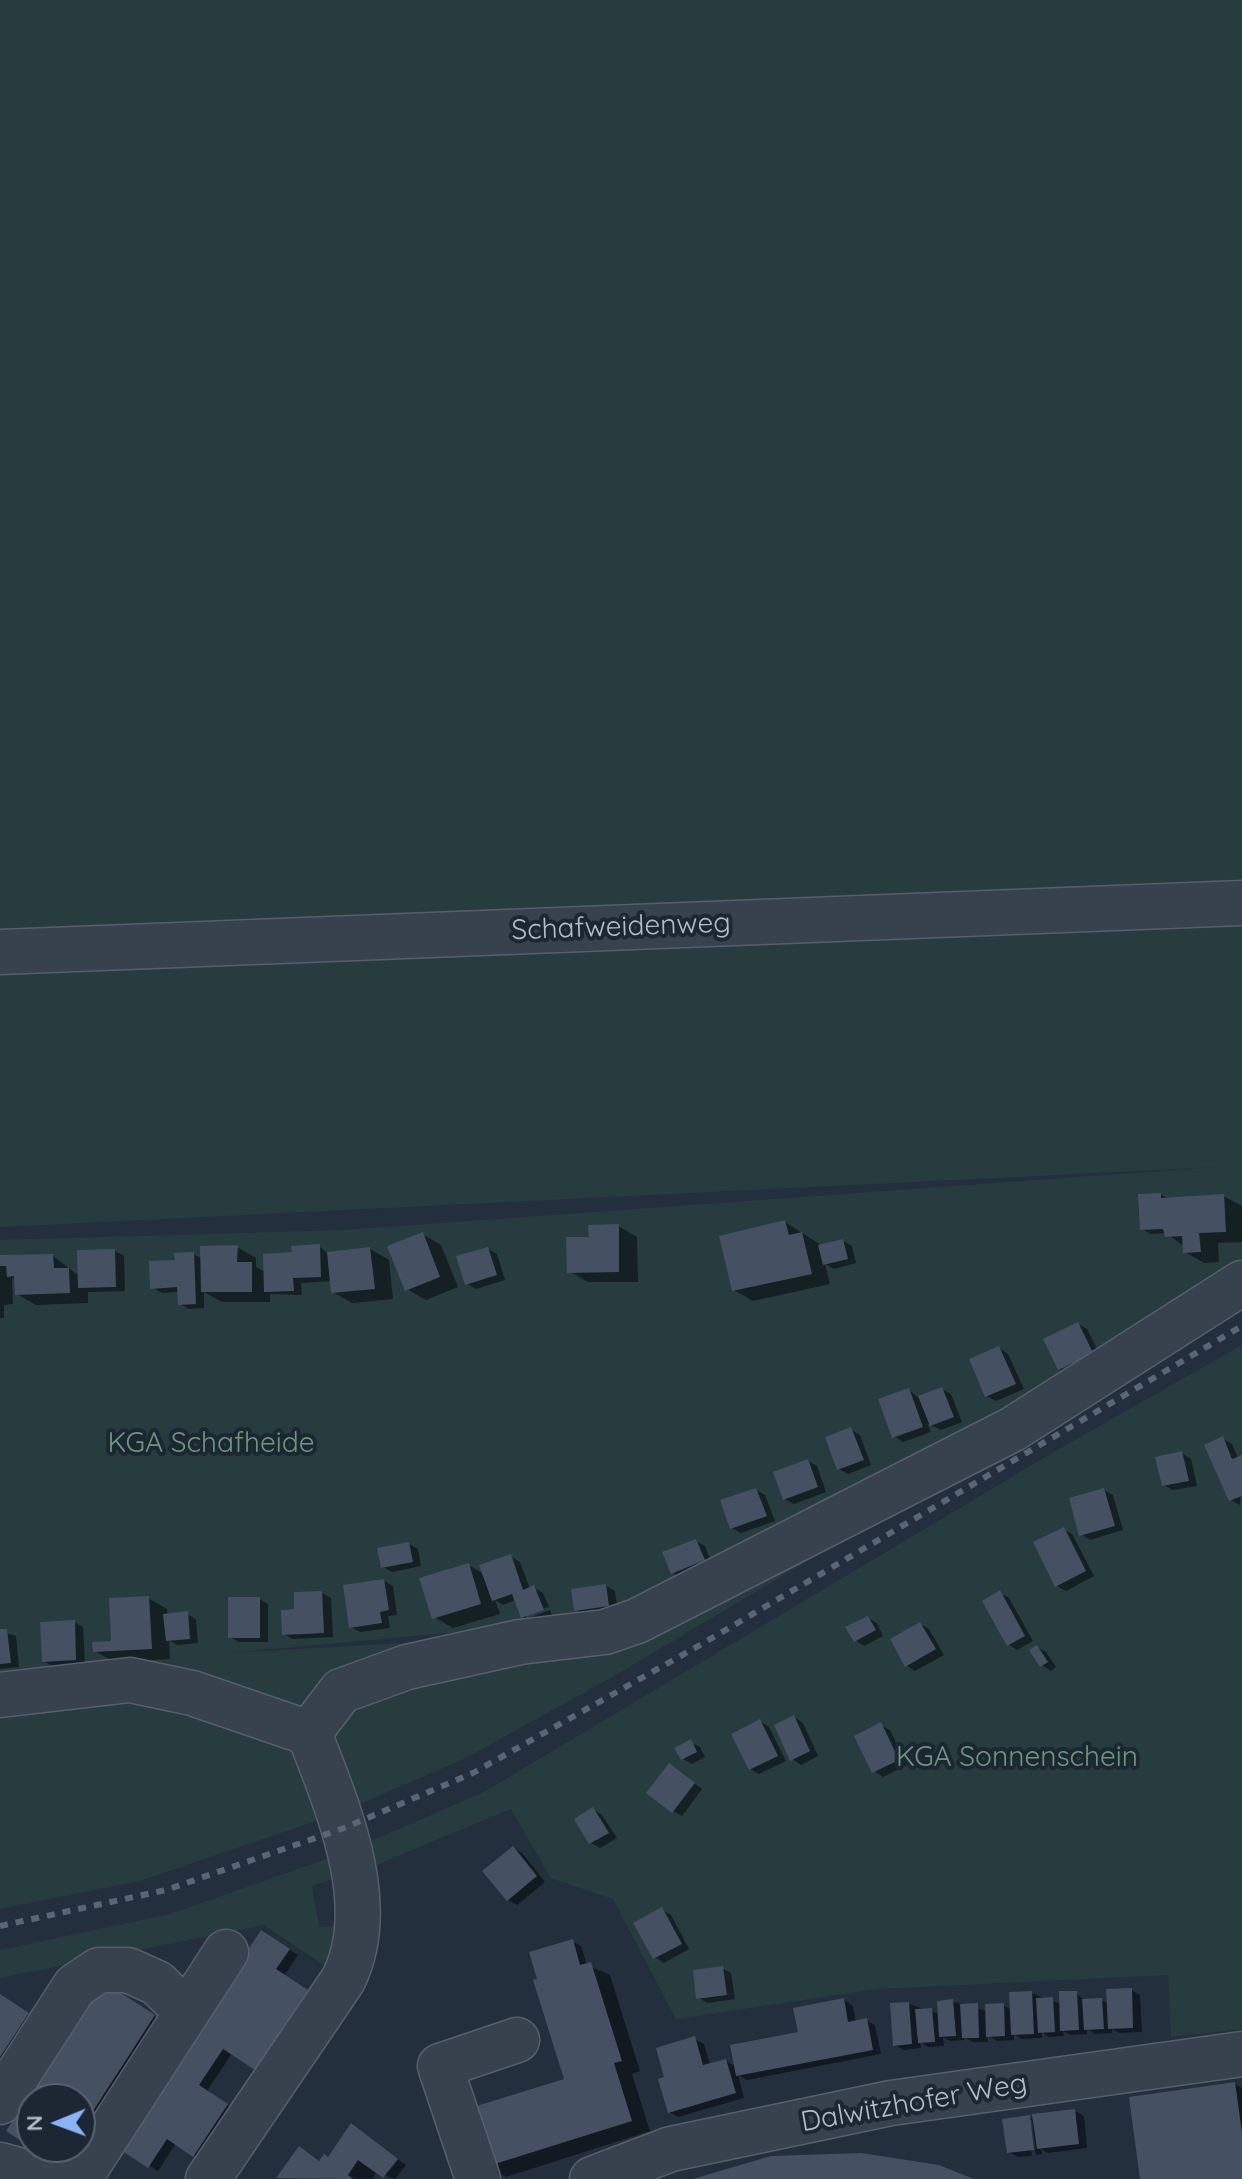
<!DOCTYPE html>
<style>
body{margin:0}
#map{position:relative;width:1242px;height:2179px;overflow:hidden;background:#242f3e;font-family:Quicksand,sans-serif}
canvas{display:block}
.north{position:absolute;left:16px;top:2083px;width:80px;height:80px;box-sizing:border-box;background:#1d2633;border:2px solid #59626f;border-radius:50%;rotate:269deg;font-size:22px;font-weight:700;line-height:32px;text-align:center;color:#b4bcc9}
.north::after{content:'';display:block;margin:auto;width:28px;height:36px;background:#8ab4f8;clip-path:polygon(50% 0,100% 100%,50% 72%,0 100%)}
</style>
<div id="map">
<canvas width="1242" height="2179"></canvas>
<div class="north">N</div>
</div>
<script>
const context = document.querySelector('canvas').getContext('2d');
context.lineJoin = 'round';
function paint(path, color) {
  context.fillStyle = color;
  context.fill(path, 'evenodd');
}
function trace(path, color, width, dash) {
  context.strokeStyle = color;
  context.lineWidth = width;
  context.lineCap = dash ? 'butt' : 'round';
  context.setLineDash(dash || []);
  context.stroke(path);
}
function write(font, color, halo, rows, align = 'center') {
  context.font = font + ' Quicksand,sans-serif';
  context.lineWidth = 8;
  context.setLineDash([]);
  context.textBaseline = 'middle';
  context.strokeStyle = halo;
  context.fillStyle = color;
  for (const [text, x, y, turn = 0] of rows) {
    context.save();
    context.translate(x, y);
    context.rotate((+turn || 0) * Math.PI / 180);
    context.textAlign = isNaN(turn) ? turn : align;
    if (halo) context.strokeText(text, 0, 0);
    context.fillText(text, 0, 0);
    context.restore();
  }
}
paint(new Path2D(`
 M0,0h1242v1266l-236,152 -404,201 -374,34 377,-21 305,-132 -296,176 -148,82 -127,55 -199,68 -140,28v-669l346,-10 871,-63 -1217,60z
 M1242,1345v684l-71,8 -3,-62 -291,14 -201,30 -63,-120 -62,-21 -40,-69 -142,59 -7,-23 122,-53 563,-336z
 M338,1855l5,20 -31,11 7,41 26,-1 -11,46 -70,-47 -264,53v-28l170,-36z`), '#263c3f');
paint(new Path2D(`
 M1161,1195l8,4 54,-3 19,10v36l-24,1 1,19 -15,1 -19,-11v-5l-19,-14 -15,1 -9,-5z
 M785,1222l36,23 22,-4 9,5 4,17 -22,6 -9,-5 5,20 -77,17 -19,-11z
 M618,1226l19,11 1,45h-50l-19,-11 22,-32z
 M422,1234l19,11 17,42 -32,13 -19,-11z
 M319,1246l9,8 42,-5 19,11 4,39 -41,4 -19,-11 -1,-11 -31,2 1,12 -32,-1v8h-48l-18,-10v16l-15,1 -9,-5 -1,-12 -17,1 -10,-6 25,-25 16,-8 10,5 34,-12 19,11v9l9,5 29,-18z
 M488,1249l9,5 8,26 -29,9 -10,-6z
 M115,1251l9,5 1,35 -37,1v11l-52,2 -19,-11v-14l-5,-2 1,26 -9,1v13h-4v-61l53,-1 26,20z
 M1078,1324l9,5 10,20 -35,16v5l-3,-2z
 M999,1348l9,6 16,35 -28,12 -9,-5z
 M942,1389l9,5 11,28 -21,8 -14,-7 4,9 -28,10 -9,-6 15,-46 10,8z
 M851,1430l9,5 11,30 -23,9 -9,-5z
 M1223,1439l9,5 6,14 4,-1 -2,48 -9,-5z
 M1182,1453l9,6 6,27 -24,4 -9,-5z
 M808,1461l9,5 9,26 -32,12 -10,-5z
 M756,1490l9,5 10,26 -34,12 -9,-5z
 M1104,1490l9,5 10,35 -33,10 -9,-6z
 M1063,1529l9,5 22,42 -28,15 -9,-5z
 M696,1541l9,5 7,19 -31,13 -9,-6z
 M409,1544l9,5 3,17 -29,6 -9,-5z
 M511,1557l9,5 10,27 4,-1 9,5 6,14 -23,7v5l24,-9 2,5 -20,7 -9,-5 -7,-17 -13,5 -8,-5 5,14 -47,14 -19,-11 35,-52 16,10z
 M384,1581l9,5 4,29 -9,1 2,12 -30,4 -9,-5z
 M606,1586l9,5 3,20 -33,4 -9,-5z
 M322,1593l9,5 2,39 -40,2 -9,-5 12,-23z
 M1000,1593l9,5 24,43 -16,9 -9,-6z
 M148,1598l19,11 1,7 19,-2 9,5 2,24 -21,2 -8,-5 1,19 -56,3 -19,-11 18,-9z
 M259,1599l9,5v38h-29l-9,-5z
 M868,1618l9,5 6,13 -19,10 -9,-6z
 M74,1622l9,5 2,37 -33,2 -9,-5z
 M920,1624l9,5 15,26 -29,16 -9,-6z
 M0,1631l16,5 3,31 -19,2z
 M1037,1647l9,5 10,15 -5,4 -9,-6z
 M794,1717l9,6 15,33 -17,9 -9,-6z
 M760,1721l9,6 17,34 -27,13 -9,-5z
 M880,1725l10,5 17,35 -24,12 -9,-6z
 M690,1742l10,5 5,10 -13,7 -9,-5z
 M678,1771l24,18 -20,27 -9,-5z
 M593,1809l9,6 15,23 -17,10 -9,-5z
 M513,1848l9,5 23,29 -28,23 -9,-5z
 M662,1910l9,5 18,34 -25,14 -9,-6z
 M271,1938l27,17 -14,21 32,21 -51,76 -32,-21 -26,39 28,19 -33,50 -26,-17 -18,28 -38,-24z
 M572,1941l9,5 6,19 23,10 30,96 -8,3 18,57 -144,46 -20,-11 80,-86z
 M722,1968l9,5 4,26 -28,4 -9,-6z
 M104,1984l59,38 -95,146 -34,-21h46v-48h-48v46l-23,-15z
 M1131,1990l9,5 2,37 -23,1 -7,-4v4l-17,1 -8,-5v5l-16,1 -8,-4 1,5 -15,1 -7,-5v6l-20,1 -8,-5v6l-17,1 -10,-6 1,7h-15l-9,-5v3l-14,1 -7,-4 1,9 -15,1 -9,-5 1,6 -17,2 -9,-5 14,-41 30,10 14,-12 34,9 16,-6 9,5 19,-17 30,11 15,-11 10,8 15,-1 8,4z
 M0,1996l36,24 -36,55z
 M844,2000l9,6 3,16 10,-2 9,5 6,29 -134,26 -9,-5 6,23 -66,19 -9,-5 -2,-34 28,-39 9,5 6,21 16,-4 10,6 64,-34z
 M1235,2084l7,4v91h-100z
 M1075,2111l9,5 3,32 -39,5 -7,-4 1,5 -6,1 -4,-35h-4l4,36 -14,1 -9,-5 20,-35 6,4z
 M351,2126l55,39 -11,14 -18,-7 -5,7 -93,-2 20,-28 22,13 7,-3z`), '#0007');
paint(new Path2D(`
 M1161,1193v5l63,-4 2,38 -27,1 2,19 -18,1 -1,-17 -17,1 -2,-8 -23,1 -2,-36z
 M785,1220l4,15 13,-3 10,42 -80,17 -13,-55z
 M619,1224v48l-52,1 -1,-36h23l-1,-12z
 M423,1232l17,45 -35,14 -18,-45z
 M843,1239l5,20 -25,6 -5,-20z
 M320,1244l1,33 -28,1 1,13 -30,1 -1,-38 29,-2 -1,-6z
 M238,1245l-1,17h15v30h-51l-1,-46z
 M370,1247l5,42 -44,4 -4,-41z
 M488,1247l9,28 -32,10 -9,-29z
 M115,1249l1,38 -38,1 -1,-38z
 M194,1252l2,52 -18,1 -1,-18 -27,2 -1,-28 26,-1 -1,-7z
 M53,1254l1,14h15l1,25 -55,2 -1,-19 -7,1 -1,-11h-6v-11z
 M1078,1322l15,31 -35,17 -15,-31z
 M999,1346l17,38 -31,13 -16,-38z
 M942,1387l12,30 -24,9 -12,-30z
 M909,1388l14,39 -31,11 -14,-39z
 M851,1427l13,33 -27,10 -12,-33z
 M1223,1436l9,23 10,-4v41l-13,5 -25,-56z
 M1182,1451l7,30 -27,5 -7,-29z
 M808,1459l10,28 -35,13 -10,-28z
 M756,1488l11,28 -37,13 -10,-29z
 M1104,1488l11,38 -36,10 -10,-38z
 M1064,1527l22,44 -31,16 -22,-45z
 M696,1539l9,21 -34,14 -9,-22z
 M409,1542l4,20 -32,6 -4,-20z
 M511,1554l12,36 11,-5 10,25 -23,8 -9,-24 -20,7 -13,-36z
 M469,1563l12,41 -49,15 -13,-41z
 M384,1579l5,31 -9,2 2,11 -33,5 -6,-43z
 M606,1584l3,22 -35,5 -3,-22z
 M1000,1590l25,46 -18,10 -25,-45z
 M322,1591l2,42 -42,2 -1,-25 13,-1v-17z
 M149,1596l3,53 -59,3 -1,-10 19,-1 -2,-43z
 M228,1597h32v41h-32z
 M188,1611l2,28 -24,2 -3,-27z
 M868,1616l8,14 -22,12 -9,-15z
 M75,1620l1,40 -34,2 -2,-40z
 M920,1622l16,27 -31,18 -15,-28z
 M0,1629h7l4,34 -11,1z
 M1037,1645l11,17 -8,5 -11,-17z
 M794,1715l16,36 -20,10 -16,-36z
 M760,1719l18,37 -29,14 -18,-36z
 M881,1722l18,38 -27,13 -18,-37z
 M691,1739l6,13 -16,8 -7,-12z
 M669,1763l26,20 -23,30 -26,-20z
 M593,1807l16,26 -20,11 -15,-25z
 M513,1846l24,30 -30,25 -25,-30z
 M662,1907l20,37 -29,15 -20,-36z
 M261,1930l29,19 -14,20 32,21 -53,80 -32,-21 -24,36 29,19 -35,53 -26,-18 -19,29 -30,-20z
 M573,1939l7,26 11,-3 31,99 -8,2 18,58 -147,46 -18,-58 97,-30 -31,-99 4,-1 -8,-27z
 M723,1966l4,29 -31,4 -3,-29z
 M104,1982l51,33 -75,116v-32h-48v48h38l-12,18 -52,-34z
 M1132,1988l1,40 -25,1 -2,-40z
 M1032,1991l2,43 -23,1 -2,-43z
 M1059,1991h18l2,39 -19,1z
 M0,1994l29,19 -29,44z
 M1053,1997l2,35 -17,1 -2,-35z
 M844,1998l4,24 19,-4 6,32 -137,26 -6,-31 68,-13 -5,-24z
 M1102,1998l2,31 -20,1 -2,-31z
 M953,1999l3,37 -17,1 -2,-36z
 M909,2002l3,42 -19,2 -3,-43z
 M978,2003l1,35h-17l-2,-34z
 M1004,2003l1,33 -19,1 -1,-33z
 M932,2008l3,34 -17,1 -3,-34z
 M695,2036l8,29 23,-6 10,34 -68,20 -10,-34 6,-2 -8,-29z
 M1235,2082l7,51v46h-102l-11,-82z
 M1075,2109l4,35 -42,5 -5,-35z
 M1030,2115l4,35 -27,3 -5,-34z
 M351,2123l47,36 -15,19 -25,-18 -10,15 5,4 -77,-1 23,-32 20,15 5,-7 4,3z
 M861,2153l78,12 35,14h-281l78,-23z`), '#455162');
const minor = new Path2D(`
 M0,952l1242,-49
 M0,1695l130,-15 62,13 117,40c28,73 72,172 34,247l-135,199
 M309,1733l32,-42 66,-24 113,-25 85,-10 32,-11 376,-192 229,-146
 M0,2102l75,-116 24,-16h29l29,13 30,29
 M0,2165l50,14
 M79,2179l147,-227
 M478,2179l-38,-113 77,-26
 M592,2179l79,-30 220,-46 351,-49`);
trace(minor, '#565f6c', 47);
trace(minor, '#38414e', 44);
trace(new Path2D(`
 M0,1926l166,-36 178,-62 129,-55 227,-128 542,-319`), '#5a6575', 6, [8, 8]);
write('28px', '#b4bcc9', '#1d2633', [
 ["Schafweidenweg",621,927,-2],
 ["Dalwitzhofer Weg",914,2103,-10]
]);
write('28px', '#6b9a76', '#1d2633', [
 ["KGA Schafheide",211,1444],
 ["KGA Sonnenschein",1017,1758]
]);
</script>
